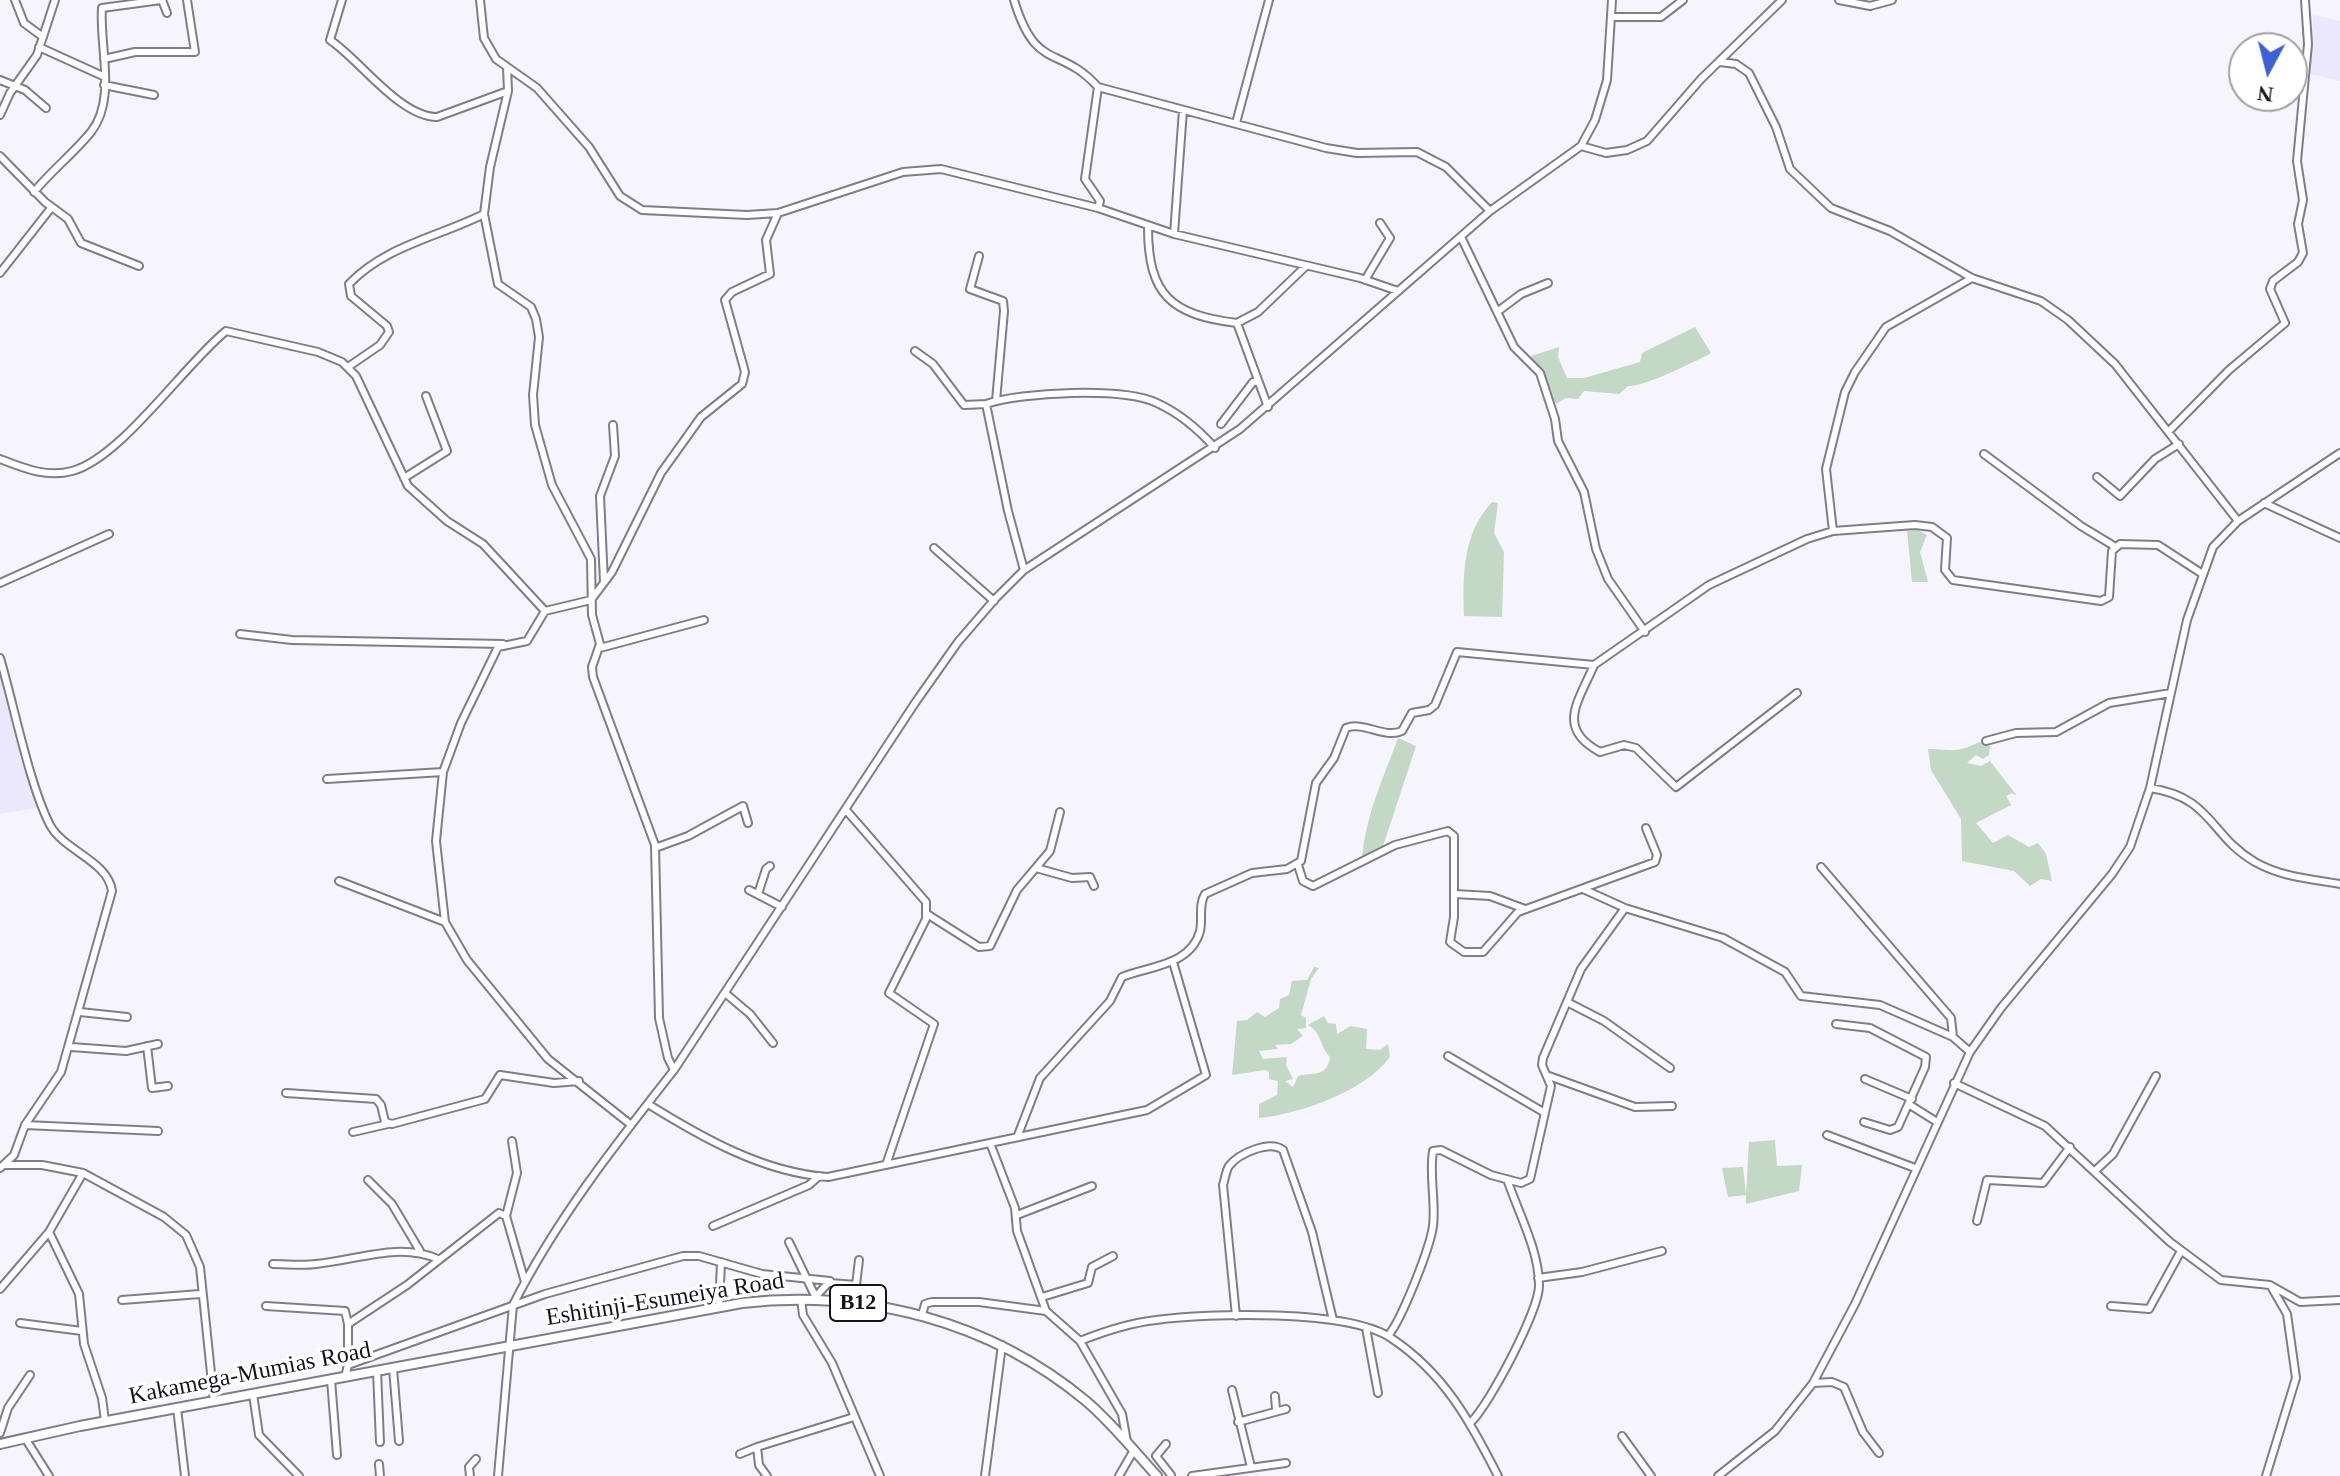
<!DOCTYPE html>
<style>
body{margin:0}
#map{position:relative;width:2340px;height:1476px;overflow:hidden;background:#f6f4fd;font-family:Georgia,serif}
canvas{display:block}
.north{position:absolute;left:2228px;top:32px;width:80px;height:80px;box-sizing:border-box;background:#fff;border:2px solid #a1a1a3;border-radius:50%;rotate:187deg;font-size:22px;font-weight:700;line-height:32px;text-align:center;color:#151419}
.north::after{content:'';display:block;margin:auto;width:28px;height:36px;background:#3f60d2;clip-path:polygon(50% 0,100% 100%,50% 72%,0 100%)}
</style>
<div id="map">
<canvas width="2340" height="1476"></canvas>
<div class="north">N</div>
</div>
<script>
const context = document.querySelector('canvas').getContext('2d');
context.lineJoin = 'round';
function paint(path, color) {
  context.fillStyle = color;
  context.fill(path, 'evenodd');
}
function trace(path, color, width, dash) {
  context.strokeStyle = color;
  context.lineWidth = width;
  context.lineCap = dash ? 'butt' : 'round';
  context.setLineDash(dash || []);
  context.stroke(path);
}
function write(font, color, halo, rows, align = 'center') {
  context.font = font + ' Georgia,serif';
  context.lineWidth = 7;
  context.setLineDash([]);
  context.textBaseline = 'middle';
  context.strokeStyle = halo;
  context.fillStyle = color;
  for (const [text, x, y, turn = 0] of rows) {
    context.save();
    context.translate(x, y);
    context.rotate((+turn || 0) * Math.PI / 180);
    context.textAlign = isNaN(turn) ? turn : align;
    if (halo) context.strokeText(text, 0, 0);
    context.fillText(text, 0, 0);
    context.restore();
  }
}
paint(new Path2D(`
 M2313,15l27,6v60l-30,-7z
 M0,674l41,133 -41,7z`), '#ebe7fd');
paint(new Path2D(`
 M1695,327l16,26c-14,8 -70,35 -83,33l-9,8 -35,-3 -6,8 -12,-1 -10,6 -25,-48 28,-9 -1,10 9,21h17l56,-16 2,-9z
 M1492,502l6,1 -4,30 10,19 -2,65 -38,-1c-1,-42 -2,-81 28,-114z
 M1918,530l9,5 -7,17 8,30h-16l-5,-51z
 M1398,738l18,8 -33,100 -21,11c6,-49 20,-75 36,-119z
 M1979,742l11,4 -1,9 -6,4 -7,-4 -9,8 14,3 9,-5 27,35 -5,-3 -6,3 5,9 -35,18 17,20 15,-8 21,12 9,-4 8,11 6,27 -11,-2 -11,7 -16,-15 -52,-10 -1,-42 -30,-49 -3,-21c23,0 28,5 51,-7z
 M1314,967l5,1 -8,11 -10,36 5,3v10l-9,1 6,7 -12,8 -16,1 3,4 -19,2 4,8 24,-2 -1,8 7,14 -8,2 8,6 5,-11c14,-4 29,2 32,-19 -11,-11 -7,-23 -22,-32l16,-9 4,7 8,1 1,10 14,-8 16,3 -1,20 14,1 8,-6 2,13c-25,34 -90,57 -131,61v-14l18,-9 1,-14 -9,-2v-7l-4,-2 -33,5 5,-54 10,-1 10,-8 8,5 14,-9 1,-9 9,-4 3,-14 15,-1z
 M1775,1140l2,26 25,-1 -3,26 -53,13v-9l-18,2 -6,-29 21,-1 3,27 3,-52z`), '#c3d9c5');
const minor = new Path2D(`
 M15,0l9,23 19,14
 M162,0l5,13
 M342,0l-12,40c30,20 70,77 107,77l71,-26
 M480,0l4,38 12,21 41,29 52,59 31,49 22,14 105,5 31,-2 125,-41 38,-3 157,39 76,26 186,44 38,13
 M1014,0c22,73 45,44 84,87l228,61 31,5 60,-1 29,15 44,44
 M1839,0l31,6 22,-6
 M1611,17h50l22,-17
 M39,47l66,30
 M104,59l31,-7h60l-8,-52
 M1720,62l16,2 13,9 27,54 14,42 41,39 59,23 82,47 69,23 27,19 47,44 123,157
 M507,67l1,24 -18,76 -6,47 14,70 33,23 5,12 3,18 -6,58 2,30 17,60 39,74 1,56 8,29 -8,23 1,10 62,168 4,173 9,40 6,12
 M0,80l25,10 21,18
 M104,85l50,10
 M0,115l10,-22 27,-38 18,-55
 M1236,123l33,-123
 M1581,146l25,7 21,-3 20,-9 54,-62 81,-79
 M0,156l45,46 23,17 13,24 58,23
 M34,192c17,-21 40,-39 57,-60 26,-33 8,-86 11,-124l59,-8
 M1098,208l2,-7 -15,-22 13,-92
 M1148,227c0,68 23,88 89,96
 M1174,234l9,-124
 M1461,237l53,110 26,26 15,46 3,22 26,51 12,57 12,30 37,53
 M979,256l-9,33 33,12 1,10 -8,90
 M0,273l51,-65
 M1365,280l25,-42 -10,-15
 M1497,312l24,-18 27,-11
 M915,351l18,13 31,41 22,-1
 M348,367l32,-22 9,-13 -2,-6 -36,-30 -2,-12c36,-38 89,-47 135,-70
 M1268,407l-31,-84 21,-11 48,-46
 M1221,424l32,-42 5,-1
 M2169,431l60,-61 56,-47 -15,-34 3,-8 25,-19 5,-9 -5,-29 5,-24 -6,-39 11,-117 -3,-44
 M1984,454l97,72 33,20
 M0,459c23,9 47,19 72,12 49,-13 112,-106 154,-140l92,21 24,10 14,14 52,110 39,35 36,23 62,67 46,-11 21,-28 49,-99 40,-56 41,-33 3,-12 -20,-72 7,-8 38,-18 -4,-34 12,-27
 M2097,477l23,19 35,-37 24,-15
 M404,478l43,-27 -21,-55
 M2264,503l76,35
 M1833,531l-7,-62 19,-77 10,-20 31,-45 86,-49
 M934,548l60,53
 M1024,570l-16,-59 -22,-107c35,-12 137,-17 171,-1 22,10 42,27 58,45
 M604,582l-4,-86 15,-40 -2,-31
 M0,583l109,-49
 M545,611l-18,30 -29,6 -37,76 -18,49 -7,69 9,81 22,38 81,99 82,65
 M240,634l52,6 211,4
 M600,648l104,-28
 M0,658c14,47 29,126 50,167 14,26 58,36 62,66l-51,181 -36,53 -11,30 -14,13
 M1594,665c-15,36 -39,63 6,87l24,-7 12,3 40,39 121,-94
 M1986,741l30,-8 40,-1 53,-29 62,-10
 M327,779l116,-7
 M2150,788c62,9 60,48 105,74 26,15 56,17 85,22
 M846,810l80,92v17l-37,74 45,31 -48,141
 M655,848l33,-12 55,-30 5,17
 M1298,865l5,16 10,5 82,-41 53,-14 6,5v81l-4,25 14,10h19l35,-40 137,-50 2,-7 -11,-27
 M1821,867l130,151 2,19
 M1036,868l36,10 18,-1 4,9
 M339,881l106,41
 M1583,889l42,19 98,30 62,34 16,24 79,9 73,32 17,15
 M749,890l33,17
 M758,894l8,-25 4,-3
 M1455,894l35,2 35,13
 M927,914l52,33 11,-1 27,-56 33,-39 10,-39
 M725,993l25,21 23,29
 M1567,1002l37,19 66,47
 M80,1012l47,5
 M1836,1024l34,4 56,29 -1,10 -27,60 -8,3 -26,-8
 M147,1046l5,42 16,-2
 M71,1047l55,4 32,-7
 M1448,1056l97,57
 M1549,1076l86,31 37,-1
 M1865,1079l47,20
 M1954,1083l91,43 125,116 51,38 49,5 30,17 40,-2
 M286,1093l90,6 5,6 4,17 7,2 93,-25 15,-24 54,8 25,-2
 M648,1104c53,33 116,69 180,73l319,-67 59,-35 -33,-113
 M1910,1105l27,17
 M25,1125l133,6
 M353,1132l35,-8
 M1018,1135l22,-57 70,-77 12,-24c26,-11 69,-11 78,-46 3,-12 -2,-26 5,-37l47,-21 35,-4 14,-8 15,-78 18,-25 12,-30c18,-7 38,11 56,3l10,-18 17,-3 6,-5 22,-53 137,13 115,-80 98,-46 26,-8 82,-6 17,2 15,11 -2,32 8,10 148,21 8,-4 3,-46 8,-7 38,1 43,28
 M1827,1135l88,33
 M990,1143l25,65 2,23 29,80
 M5,1165h37l41,8 81,44 22,18 14,32 14,135
 M2096,1170l17,-16 43,-78
 M368,1180l24,24 28,47
 M1017,1215l75,-29
 M506,1216l11,-43 -5,-32
 M1977,1221l10,-41 56,3 27,-36
 M713,1226l96,-41 10,-9
 M49,1232l30,62 5,50 18,54 3,23
 M789,1242l28,58
 M273,1264c14,0 29,2 43,0 42,-4 82,-22 122,-5
 M1538,1278l44,-6 80,-21
 M830,1283l26,2 3,-25
 M0,1289l49,-57 34,-59
 M1042,1297l46,-14 4,-16 21,-11
 M801,1299l2,16 29,48 48,113
 M122,1300l78,-6
 M266,1306l79,5 3,13 59,-39 92,-72 7,3 19,66
 M2111,1306l38,3 32,-58
 M719,1308l2,-46
 M922,1315l3,-11 7,-2h47l67,9 34,30 42,73 5,28
 M1236,1316l-13,-131c2,-6 3,-15 6,-19 10,-13 41,-26 54,-16l29,82 21,88
 M20,1323l62,8
 M348,1324v41
 M1366,1328l12,65
 M1388,1336c14,-17 42,-88 45,-110 3,-24 -4,-50 0,-75l8,-1 50,25 30,8 9,-4 21,-93 -9,-21 1,-7 38,-89 44,-61
 M1080,1341c25,-10 49,-18 76,-21 52,-7 192,-11 235,18 53,35 79,83 107,138
 M393,1368l6,73
 M377,1371l3,71
 M345,1377l3,-12 197,-71 138,-38h16l63,18 68,7 -12,13 -1,6
 M331,1380l6,75
 M1813,1383l19,-1 12,5 19,45 16,21
 M1232,1390l19,77
 M253,1394l6,41 40,41
 M1275,1396l1,14
 M177,1408l8,68
 M1238,1422l48,-13
 M1471,1422c18,-17 69,-113 68,-137 0,-35 -21,-73 -32,-106
 M0,1433l8,-25 22,-33
 M1622,1436l29,40
 M25,1438l24,38
 M1166,1444l-10,12 15,19
 M740,1454l17,-7
 M379,1464l1,12
 M470,1476l-1,-9 7,-8
 M498,1476l15,-171c43,-85 102,-160 161,-235l241,-367 43,-61 37,-43 29,-29 216,-141 250,-218 91,-65 14,-26 12,-40 5,-80
 M767,1476l-8,-11 -2,-18 97,-30
 M985,1476l17,-131
 M1119,1476l15,-26
 M1192,1476l94,-13
 M1718,1476l57,-45 38,-48 42,-79 115,-252 31,-44 111,-134 18,-27 20,-59 37,-168 26,-73 25,-26 102,-68
 M2266,1476l30,-98 -9,-64 -15,-26`);
const highway = new Path2D(`
 M0,1444l80,-18 662,-123c124,-14 248,18 344,98 26,22 48,50 71,75`);
trace(minor, '#807d8b', 10);
trace(highway, '#807d8b', 12);
trace(minor, '#fff', 6);
trace(highway, '#fff', 8);
for (const [x, y, w] of [
 [858,1303,56]
]) {
  const box = new Path2D();
  box.roundRect(x - w / 2, y - 18, w, 36, 6);
  context.fillStyle = '#fff';
  context.fill(box);
  trace(box, '#151419', 2);
}
write('bold 22px', '#151419', null, [
 ["B12",858,1303]
]);
write('24px', '#151419', '#fff', [
 ["Eshitinji-Esumeiya Road",665,1300,-9],
 ["Kakamega-Mumias Road",250,1374,-11]
]);
</script>
